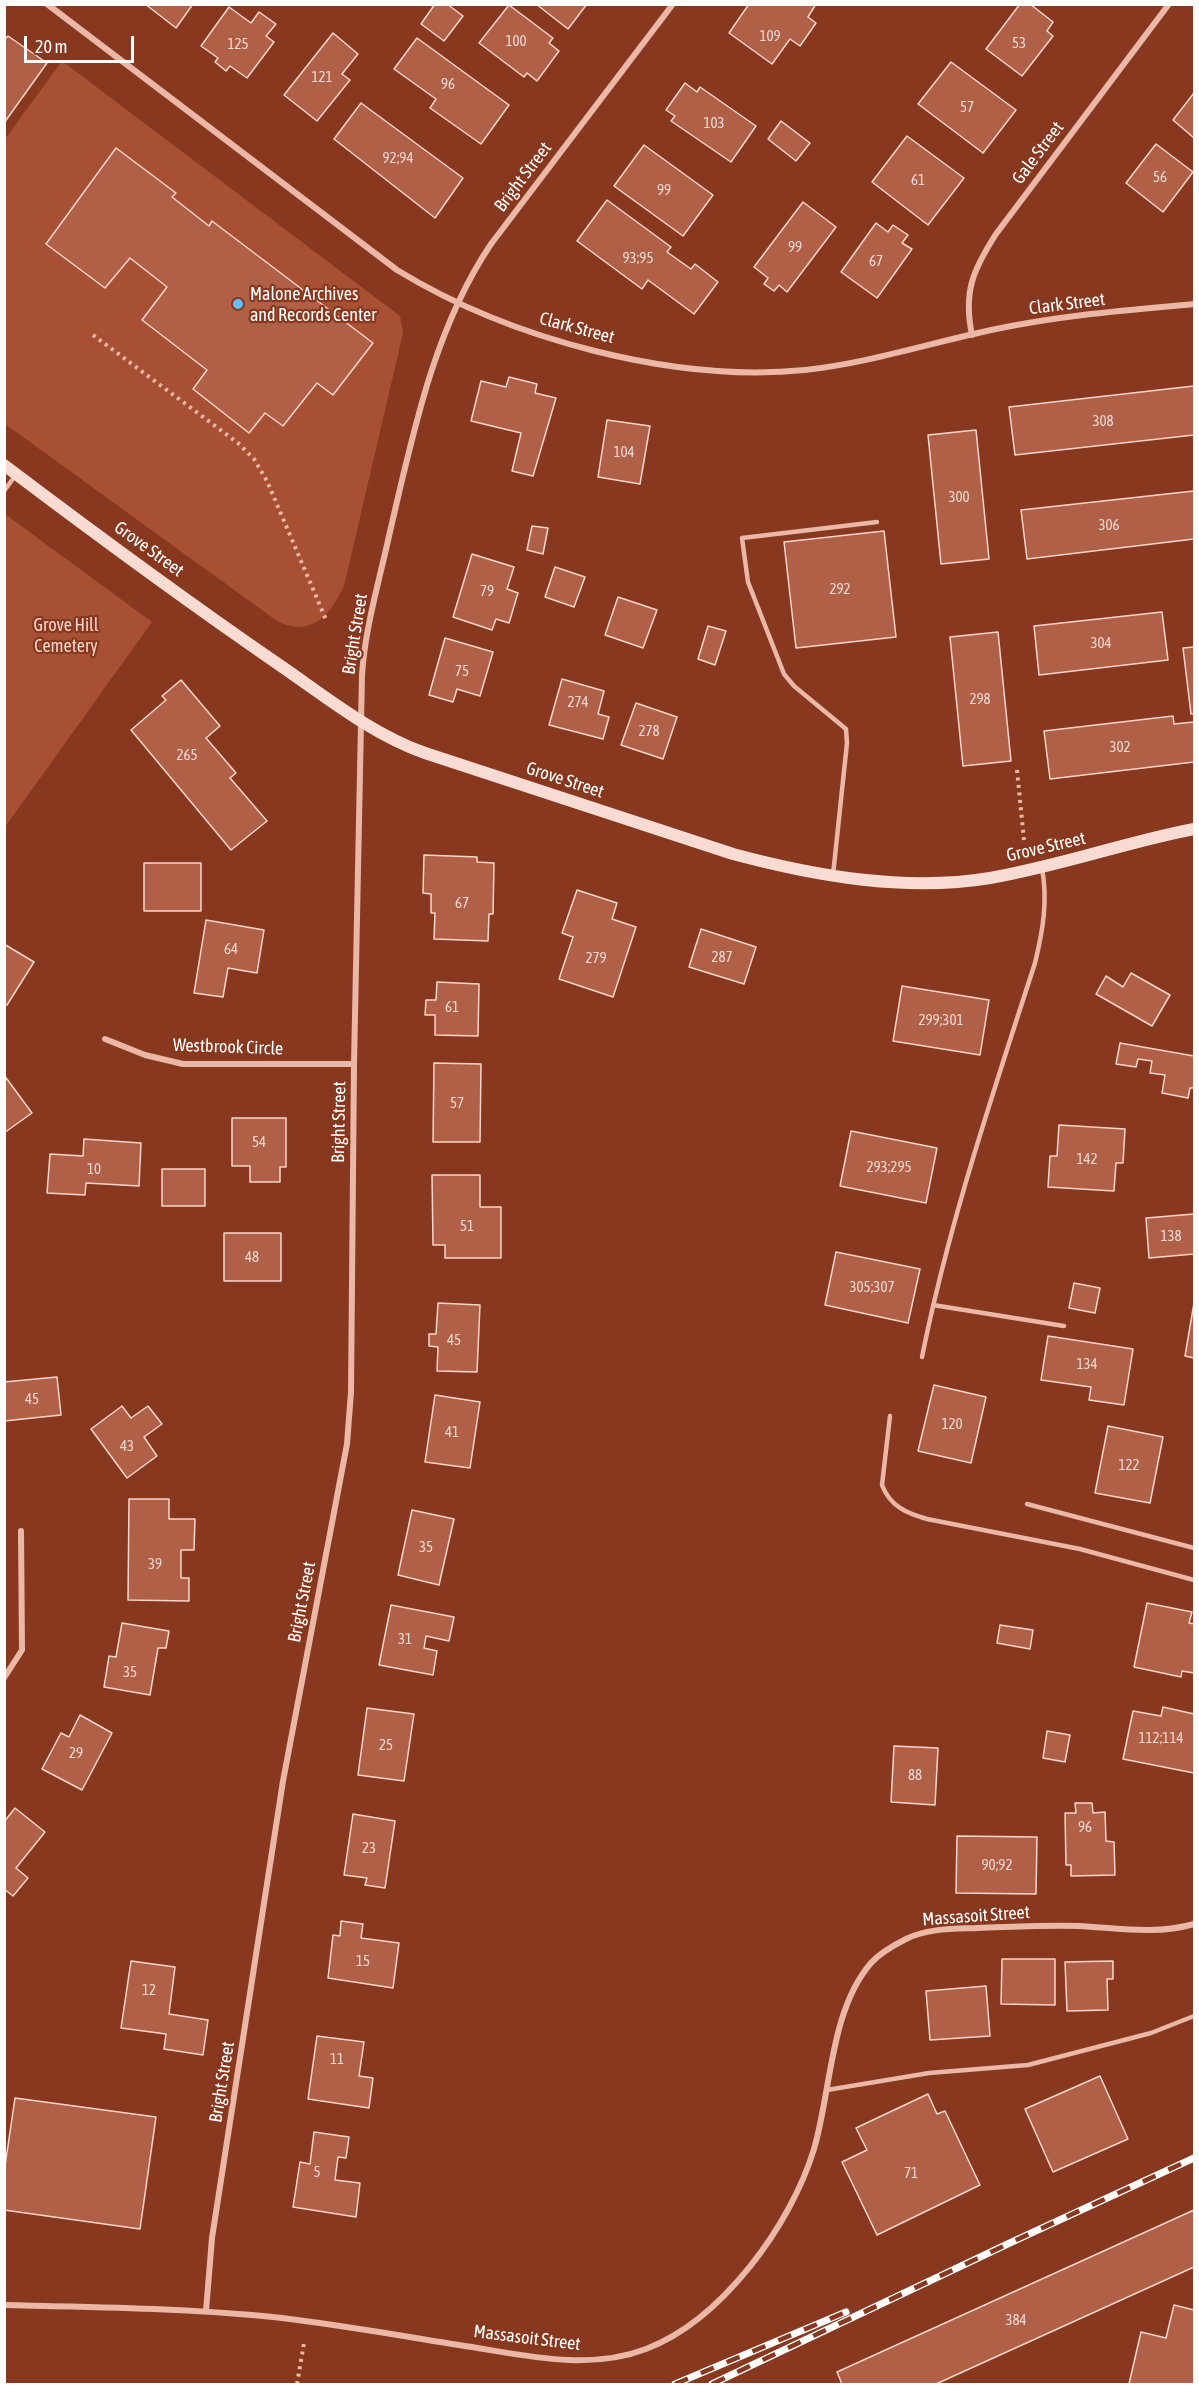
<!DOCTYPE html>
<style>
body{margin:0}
#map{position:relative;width:1199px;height:2389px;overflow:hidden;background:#87381e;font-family:"Asap Condensed",sans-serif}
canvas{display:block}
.frame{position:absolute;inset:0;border:6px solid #fff;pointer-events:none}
.scale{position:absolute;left:24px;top:36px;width:110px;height:27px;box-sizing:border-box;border:3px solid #fff;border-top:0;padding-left:8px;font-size:18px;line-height:21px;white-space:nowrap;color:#fff;-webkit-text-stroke:4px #87381e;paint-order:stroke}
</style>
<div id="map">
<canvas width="1199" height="2389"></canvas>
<div class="frame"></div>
<div class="scale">20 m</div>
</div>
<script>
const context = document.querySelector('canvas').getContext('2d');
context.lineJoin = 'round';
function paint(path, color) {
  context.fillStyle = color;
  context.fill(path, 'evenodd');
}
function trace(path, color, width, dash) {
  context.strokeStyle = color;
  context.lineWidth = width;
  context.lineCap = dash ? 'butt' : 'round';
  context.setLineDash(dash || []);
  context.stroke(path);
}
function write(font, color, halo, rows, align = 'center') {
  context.font = font + ' "Asap Condensed",sans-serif';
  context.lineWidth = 4.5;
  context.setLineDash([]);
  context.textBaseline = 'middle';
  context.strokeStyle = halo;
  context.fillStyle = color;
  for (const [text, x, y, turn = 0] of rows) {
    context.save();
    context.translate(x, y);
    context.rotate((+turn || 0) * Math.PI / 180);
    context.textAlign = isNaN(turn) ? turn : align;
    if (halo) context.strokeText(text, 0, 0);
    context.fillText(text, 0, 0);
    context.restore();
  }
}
paint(new Path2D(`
 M62,61l338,255 3,16 -3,14 -56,240c-14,30 -33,52 -67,35l-272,-197v-285z
 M5,514l147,108 -147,205z`), '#a75034');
const building = new Path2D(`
 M145,4h48l-17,24z
 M435,4h12l16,12 -19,25 -23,-17z
 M536,4h51l-19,25z
 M749,4h67l-8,13 8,6 -16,23 -10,-7 -18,25 -43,-31z
 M1020,4h10l23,18 -6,9 6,5 -31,40 -36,-27z
 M509,5l44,33 -4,5 10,8 -22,30 -10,-8 -3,4 -45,-34z
 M229,7l22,16 8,-11 17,12 -10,12 8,6 -27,36 -17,-12 -4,5 -11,-9 3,-4 -17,-12z
 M333,33l25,21 -16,20 8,6 -33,41 -33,-26z
 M8,36l39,27 -43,60v-83z
 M417,38l92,67 -28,39 -51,-36 6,-9 -42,-30z
 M951,62l65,48 -33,43 -65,-49z
 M685,83l12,9 3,-5 56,39 -25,36 -60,-41 4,-5 -9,-6z
 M1194,93v45l-21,-18z
 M361,103l102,75 -28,40 -101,-79z
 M781,121l29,22 -14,18 -28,-22z
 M907,136l57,42 -36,47 -56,-43z
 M1156,144l37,28 -30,40 -37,-29z
 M644,145l69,50 -30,41 -69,-50z
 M116,148l60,45 -4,4 37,29 3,-5 161,122 -40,52 -16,-12 -34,43 -18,-13 -16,20 -56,-44 14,-19 -65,-50 25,-33 -37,-29 -25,30 -59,-44z
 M607,200l64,47 -4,5 24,17 4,-5 23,18 -24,32 -46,-34 -6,9 -65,-48z
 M803,202l33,25 -49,65 -8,-7 -5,6 -10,-7 4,-6 -14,-11z
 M876,223l12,9 5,-7 15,10 -6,8 10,6 -35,49 -36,-26z
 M509,377l28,7 -2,9 21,5 -23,78 -21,-5 9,-38 -50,-12 10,-40 25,6z
 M1194,386v49l-179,20 -6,-48z
 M607,420l43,6 -10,58 -42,-7z
 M976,430l13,129 -48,5 -13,-129z
 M1194,491v48l-167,20 -6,-49z
 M532,526l16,2 -5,26 -16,-4z
 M884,531l12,106 -100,11 -12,-106z
 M472,554l42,13 -7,22 11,4 -9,30 -13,-4 -4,11 -39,-13z
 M555,567l30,10 -11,30 -29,-10z
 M618,597l39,13 -14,38 -38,-13z
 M1162,612l6,48 -129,15 -5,-49z
 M708,626l18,5 -11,34 -17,-6z
 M998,632l13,129 -48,5 -13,-129z
 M445,638l48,14 -13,44 -23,-7 -4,13 -24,-7z
 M1194,647v67h-3l-8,-66z
 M562,679l42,12 -6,23 11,3 -6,22 -54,-14z
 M181,680l39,46 -14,12 30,35 -6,5 37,43 -36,29 -100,-120 35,-30 -4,-4z
 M636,703l41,14 -14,42 -42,-14z
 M1173,716l1,8 20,-2v40l-144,17 -6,-48z
 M424,855l53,2v5l17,1 -1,51h-4l-1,27 -54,-2 1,-26h-4v-19l-8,-1z
 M144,863h57v48h-57z
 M577,890l40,13 -5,16 24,8 -23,70 -54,-18 14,-42 -11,-4z
 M206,920l58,10 -7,43 -29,-5 -5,29 -29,-4z
 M701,929l55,18 -12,37 -55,-17z
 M4,944l30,18 -27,43 -3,-2z
 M1131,973l39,22 -18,31 -56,-32 10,-18 17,11z
 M437,982l42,2 -1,52 -43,-1v-20h-10l1,-15h10z
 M902,986l87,14 -9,55 -87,-14z
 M1120,1043l74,13v32h-4l-2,10 -26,-5 3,-18 -15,-2 2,-12 -14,-2 -2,8 -20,-3z
 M434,1063l47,1 -1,78h-47z
 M4,1075l28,38 -28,20z
 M232,1118h54v49h-6v15h-30v-16h-18z
 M1059,1125l66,4 -2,34h-7l-2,28 -66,-4 2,-31h7z
 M851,1131l86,17 -11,55 -86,-17z
 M84,1139l57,4 -2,43 -53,-3 -1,12 -38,-2 3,-39 33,2z
 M162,1169h43v37h-43z
 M432,1175h48v32h21v51h-56v-13h-12z
 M1194,1214v40l-45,4 -3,-40z
 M224,1233h57v48h-57z
 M836,1252l84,17 -12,54 -83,-18z
 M1074,1283l26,5 -5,25 -26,-5z
 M438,1303l42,2 -3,67 -40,-1 1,-24 -9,-1v-12h7z
 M1194,1303v55l-9,-2z
 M1048,1336l85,13 -9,56 -35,-5 2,-13 -50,-7z
 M57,1377l4,38 -57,6v-39z
 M934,1385l52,12 -15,66 -53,-12z
 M435,1395l45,7 -10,66 -45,-6z
 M122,1406l9,12 17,-12 14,18 -18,13 13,19 -30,22 -36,-49z
 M1108,1426l55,11 -13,66 -55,-10z
 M129,1499h40v20h26l-1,31h-13v28h8v23l-61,-1z
 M412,1510l42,9 -15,66 -41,-10z
 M1147,1603l45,9 -3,11 5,1v49l-12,-2 -1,6 -47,-10z
 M391,1605l63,12 -5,24 -23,-5 -2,12 13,3 -4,24 -54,-10z
 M122,1623l47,8 -3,17h-8l-8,47 -46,-8 5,-31 7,1z
 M1000,1625l33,5 -3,19 -33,-6z
 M1163,1707l31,7v59l-71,-14 10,-48 28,5z
 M367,1708l47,6 -10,67 -46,-6z
 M80,1715l32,18 -30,57 -40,-21 19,-36 8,4z
 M1047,1731l23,4 -5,27 -22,-4z
 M894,1746l44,2 -3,57 -44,-3z
 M1075,1803h17l1,10 12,-1 1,29 8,1 1,33 -44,1v-11h-5l-1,-52h11z
 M15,1808l30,24 -29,36 12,10 -15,18 -9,-7v-67z
 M353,1814l42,7 -10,67 -20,-3 2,-7 -23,-3z
 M957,1836l80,1 -1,57 -80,-1z
 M341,1921l22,3 -2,14 38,5 -6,45 -65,-10 5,-43 7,1z
 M1002,1959h53v46l-54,-1z
 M131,1961l44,6 -6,47 39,6 -5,35 -39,-6 2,-15 -45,-6z
 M1113,1961v18h-6l1,31 -41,1 -2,-49z
 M986,1986l4,50 -60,4 -4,-49z
 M317,2036l47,6 -5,34 14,2 -4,30 -61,-9z
 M1100,2076l28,63 -75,33 -28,-63z
 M928,2094l9,20 8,-3 35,74 -103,50 -35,-73 25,-12 -11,-22z
 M15,2098l141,19 -16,112 -136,-19v-37z
 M314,2132l35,5 -3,21 -8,-1 -3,23 25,3 -4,34 -63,-10 7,-45 10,2z
 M1194,2210v57l-258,117h-94l-5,-12z
 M1174,2305l20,5v74h-65l12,-52 25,6z`);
paint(building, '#b06046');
trace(building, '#f8d6cc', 1.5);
trace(new Path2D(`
 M93,335l145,108 16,16 13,22 60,141
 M1017,770l7,70
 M297,2384l7,-41`), '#ebb7a7', 4, [3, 4.5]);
trace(new Path2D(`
 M4,491l11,-15
 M833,875l14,-132 -1,-14 -52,-43 -10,-12 -36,-92 -6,-44 135,-16
 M933,1305l131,21
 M922,1357c27,-134 71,-264 113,-394 8,-33 13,-62 7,-95
 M890,1416l-8,69c8,21 24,28 45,34l153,30 114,31
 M1027,1504l167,44
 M827,2090l102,-17 99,-8 123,-32 43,-17`), '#ebb7a7', 4.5);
trace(new Path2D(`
 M47,4l350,266c113,69 276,113 408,100 65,-7 128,-28 191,-41 65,-14 133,-19 198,-25
 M972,335c-9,-43 1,-65 24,-101l173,-230
 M105,1039l40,16 38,9h171
 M4,1678l18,-28 -1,-119
 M4,2305c90,2 180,3 269,12 62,7 124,18 186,28 61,9 127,27 187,4 76,-29 145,-124 168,-200 17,-57 16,-139 57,-186 9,-10 23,-18 35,-24 22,-11 48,-10 72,-11 34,-1 67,-3 101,-2 39,2 77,9 115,-2
 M206,2311l6,-73 71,-457 64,-337 4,-52 3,-328 8,-389c3,-47 17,-93 27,-139 23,-98 44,-206 102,-292l182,-240`), '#ebb7a7', 6);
trace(new Path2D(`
 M4,465c90,68 181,135 274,199 47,32 93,70 147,89l308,101c82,22 173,38 257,24 70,-12 136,-36 204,-49`), '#f8dcd3', 12);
const rail = new Path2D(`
 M675,2384l171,-72
 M712,2384l302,-143 180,-83`);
trace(rail, '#fff', 7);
trace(rail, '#87381e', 4.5, [14]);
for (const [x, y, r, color] of [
 [238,304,6,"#66bffa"]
]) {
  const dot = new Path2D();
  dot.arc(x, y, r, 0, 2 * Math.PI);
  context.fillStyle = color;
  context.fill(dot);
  trace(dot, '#87381e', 2);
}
write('15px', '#ebd7d1', null, [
 ["109",770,36],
 ["100",516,41],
 ["53",1019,43],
 ["125",238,44],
 ["121",322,77],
 ["96",448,84],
 ["57",967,107],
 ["103",714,123],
 ["92;94",398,158],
 ["56",1160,177],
 ["61",918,180],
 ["99",664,190],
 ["99",795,247],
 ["93;95",638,258],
 ["67",876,261],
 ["308",1103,421],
 ["104",624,452],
 ["300",959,497],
 ["306",1109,525],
 ["292",840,589],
 ["79",487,591],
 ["304",1101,643],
 ["75",462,671],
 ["298",980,699],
 ["274",578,702],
 ["278",649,731],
 ["302",1120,747],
 ["265",187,755],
 ["67",462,903],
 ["64",231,949],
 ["287",722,957],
 ["279",596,958],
 ["61",452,1007],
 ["299;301",941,1020],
 ["57",457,1103],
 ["54",259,1142],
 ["142",1087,1159],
 ["293;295",889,1167],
 ["10",94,1169],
 ["51",467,1226],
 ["138",1171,1236],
 ["48",252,1257],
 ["305;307",872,1287],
 ["45",454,1340],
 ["134",1087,1364],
 ["45",32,1399],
 ["120",952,1424],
 ["41",452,1432],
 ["43",127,1446],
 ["122",1129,1465],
 ["35",426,1547],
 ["39",155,1564],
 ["31",405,1639],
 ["35",130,1672],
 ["112;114",1161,1738],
 ["25",386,1745],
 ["29",76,1753],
 ["88",915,1775],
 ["96",1085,1827],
 ["23",369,1848],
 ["90;92",997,1865],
 ["15",363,1961],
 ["12",149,1990],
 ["11",337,2059],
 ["5",317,2172],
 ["71",911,2173],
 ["384",1016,2320]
]);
write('18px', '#fff', '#87381e', [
 ["Gale Street",1038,153,-53],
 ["Bright Street",523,177,-53],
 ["Clark Street",1067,304,-7],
 ["Clark Street",577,328,15],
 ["Grove Street",149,549,36],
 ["Bright Street",355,634,-81],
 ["Grove Street",565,780,18],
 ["Grove Street",1046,847,-13],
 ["Westbrook Circle",228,1047,2],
 ["Bright Street",339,1122,-89],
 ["Bright Street",302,1602,-79],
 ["Massasoit Street",976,1916,-4],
 ["Bright Street",222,2082,-81],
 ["Massasoit Street",527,2338,7]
]);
write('18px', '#fff', '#87381e', [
 ["Malone Archives",250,294],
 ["and Records Center",250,315]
], 'left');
write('18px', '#f8d6cc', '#87381e', [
 ["Grove Hill",66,625],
 ["Cemetery",66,646]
]);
</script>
